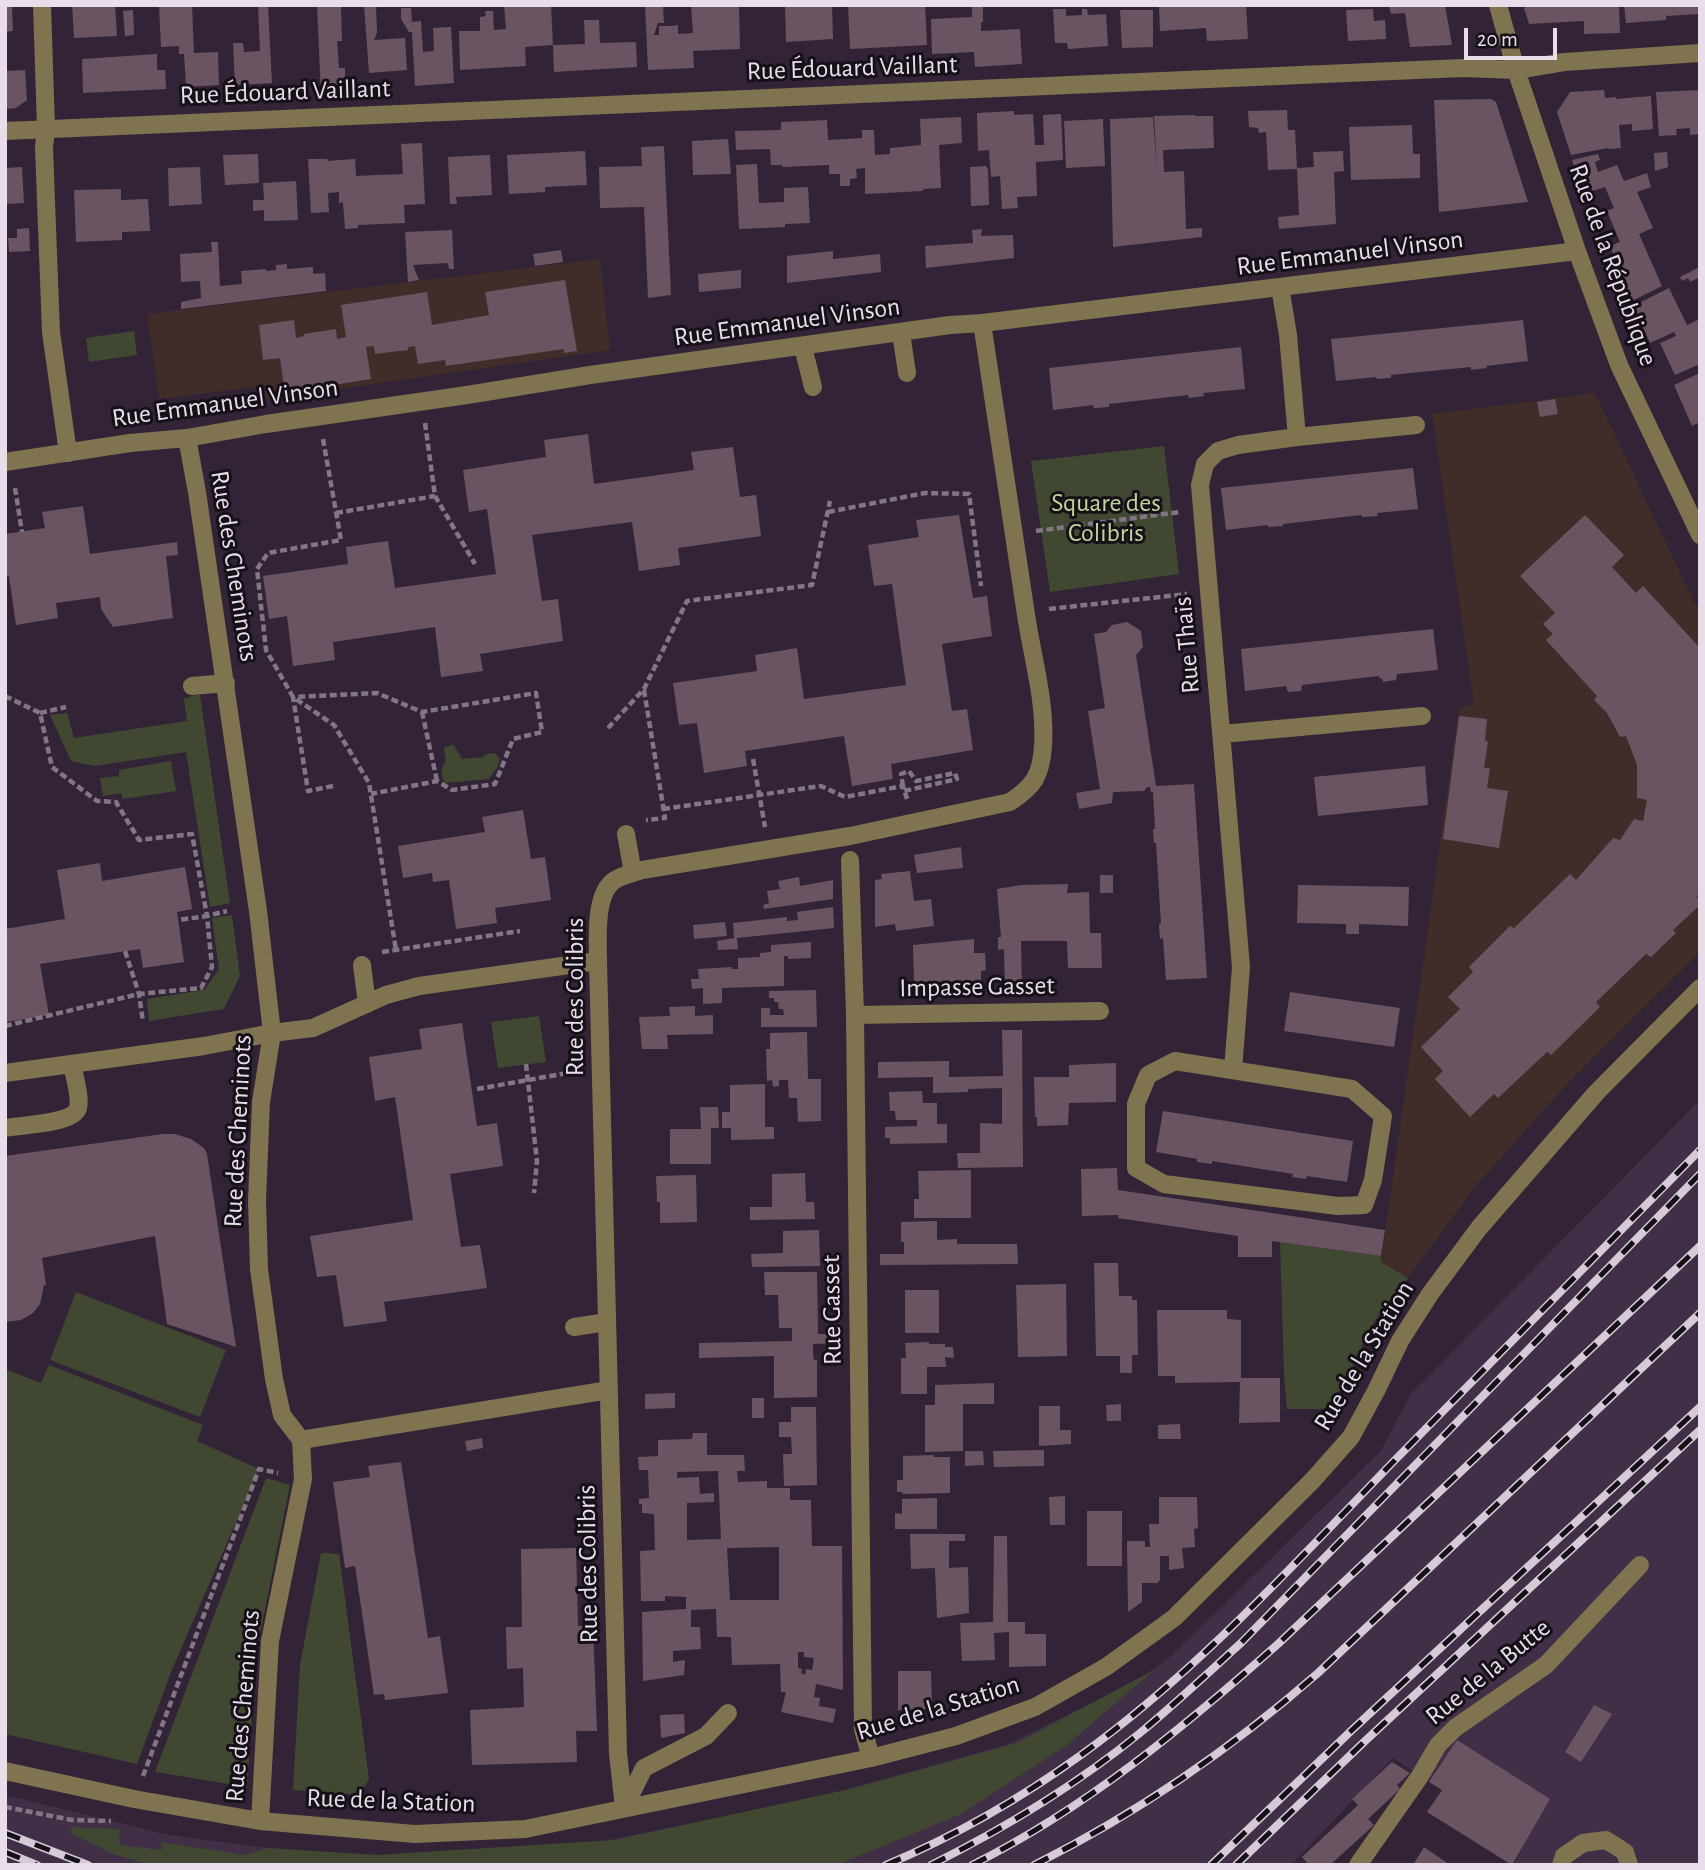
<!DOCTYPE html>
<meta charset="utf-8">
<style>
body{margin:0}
#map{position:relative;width:1705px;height:1870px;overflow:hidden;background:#322436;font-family:"Alegreya Sans",sans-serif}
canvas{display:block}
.frame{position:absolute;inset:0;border:7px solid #e7deea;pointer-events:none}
.scale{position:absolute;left:1464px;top:28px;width:93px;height:32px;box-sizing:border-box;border:4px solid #e7deea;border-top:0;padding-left:9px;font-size:21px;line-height:24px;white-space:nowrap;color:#e7deea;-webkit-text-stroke:5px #161018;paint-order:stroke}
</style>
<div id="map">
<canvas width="1705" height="1870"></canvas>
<div class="frame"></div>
<div class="scale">20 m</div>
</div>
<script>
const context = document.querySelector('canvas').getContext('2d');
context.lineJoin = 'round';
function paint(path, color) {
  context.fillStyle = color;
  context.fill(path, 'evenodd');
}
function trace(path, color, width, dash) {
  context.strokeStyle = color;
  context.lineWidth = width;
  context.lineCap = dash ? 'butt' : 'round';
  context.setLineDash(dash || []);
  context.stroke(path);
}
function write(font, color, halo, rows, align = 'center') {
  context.font = font + ' "Alegreya Sans",sans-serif';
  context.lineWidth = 6;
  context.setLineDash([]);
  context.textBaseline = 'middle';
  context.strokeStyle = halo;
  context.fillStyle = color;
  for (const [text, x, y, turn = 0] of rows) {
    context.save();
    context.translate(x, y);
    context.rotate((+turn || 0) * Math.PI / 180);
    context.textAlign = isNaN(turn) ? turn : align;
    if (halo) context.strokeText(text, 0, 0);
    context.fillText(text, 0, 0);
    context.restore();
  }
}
paint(new Path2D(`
 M1700,1100v765h-186l10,-22 -131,-85 -102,107h-1286v-70l164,40 99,13 109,7 227,-14 208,-42 194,-54 132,-65 32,-23 211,-206 29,-56z`), '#402f46');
paint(new Path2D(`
 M600,259l10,91 -347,50 -2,-14 -102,13 -12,-85z
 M1595,393l100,211 5,3v345l-129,128 -97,108 -66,90 -27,-16 78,-554 15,-4 -42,-290z`), '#402c29');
paint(new Path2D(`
 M134,331l3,24 -48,7 -3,-24z
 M1164,446l15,128 -129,18 -19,-131z
 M195,695h5l30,208 -20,4 -24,-155 -92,14 -23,-5 -21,-46 17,-2 7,25 113,-17 -3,-22z
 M453,744l9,15 21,-2 6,-4 7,1 4,5 -2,7 -9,13 -44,4c-5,-9 -4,-14 1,-22l-2,-13z
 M171,761l5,30 -53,8 -2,-6 -18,3 -3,-18 19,-2v-6z
 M232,915l8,61 -16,33 -75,12 -2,-22 57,-9 15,-21 -7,-51z
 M539,1016l7,46 -48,6 -7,-46z
 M1280,1242l101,14v6l27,16 -20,24 -20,29 -11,28 -28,50h-42l-3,-34z
 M76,1292l150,58 -26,67 -150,-57z
 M49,1365l154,60 -6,16 62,28 -88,203 -34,92 -132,-30v-365l36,14z
 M266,1478l24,7 -33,164 -10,138 -92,-15z
 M321,1553l18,1 30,225 -9,16 -67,-5 7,-125z
 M1154,1670l-87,75 -106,69 -124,51h-686l-38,-11 -43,-21 2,-6 47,2 1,16 42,5 -1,-8 83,13 24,-7 109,7 237,-15 236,-51 167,-46z`), '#404832');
paint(new Path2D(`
 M5,5h7l1,26 -8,1z
 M72,5h43l2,31 -43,2z
 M159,5h33l2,48 24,-1 1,33 -33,2 -2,-33h-5v-8l-18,1z
 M258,5h10l4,78 -37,2 -2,-42h10l1,9 16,-1z
 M317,5h24l1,36h-5l2,27h6v12l-6,1 1,14 -19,1z
 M364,5h12l1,28 -3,7 31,-2 2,32 -38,3z
 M504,5h47l2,40 32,-1 -1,-24h15l1,23 36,-1 1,25 -83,5 -1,-27 -28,2 1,19 -66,4 -1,-39h21v-14l6,-1 -1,-5h8l1,19 12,-1z
 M645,5h18l1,18h-6l-4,12h5v-9h11l8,-1v9l15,-1 -2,-28h48l1,44 -47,2 1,17 -46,2z
 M785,5h47l1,34 -47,3z
 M848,5h77l2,40 -77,4z
 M972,5h11v17h-2v9l39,-2 2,35 -47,3 -1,-15 -42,2 -1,-35 41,-2z
 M1159,5h87l2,34 -41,2 -1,-13 -46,3z
 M1389,5h56l7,40 -42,2 -5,-34 -14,1z
 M1532,5h87l1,28 -36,1v-13l-55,3 -5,-16z
 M1624,5h76v9l-34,2v4l-40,3z
 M401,8h10l1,14 9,-1 2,31 11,-1 -1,-23 18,-1 3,56 -39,3 -3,-54h-3l-8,-13z
 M1053,9h13v7l16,-1v-6h5l1,6 18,-1 2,32 -40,3 -1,-6h-12z
 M1373,9l1,12 11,-1 1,19 -38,2 -2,-31z
 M133,10l1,25 -9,1 -2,-25z
 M1120,10h33v37l-31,1z
 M157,54v16h8l1,19 -83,4 -1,-34z
 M25,70l2,30 -11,8 -11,1v-38z
 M1604,90l1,8 11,-1v2l35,-3 2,33 -21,2v-7l-13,1 2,23 -12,1 -1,-1 -37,7 -14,-43 13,-20z
 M1700,90v44l-10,1v-7l-14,1 1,6 -18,1 -3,-44z
 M1491,99l5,3 32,100 -89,10 -5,-112z
 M1287,110l1,20h7l2,39 -29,1 -2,-38 -7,1 -1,-5 -9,-1 -1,-16z
 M1014,111v4l19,-1 2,31h9l-1,-30 18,-1 2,46 -27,2 1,34 -20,1 1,11 -16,1 -2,-33 -9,1 -2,-27 -11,1 -1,-38z
 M1195,115v1h18l1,32 -51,2 1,22 20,-1 2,58 16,-1v9l-89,10 -3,-128 43,-2 4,55 -3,-56z
 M961,117l1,26 -23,2 2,43 -18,1v2l-58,3v-26l-9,1 1,9 -7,1v7h-10v-12h-11v-9l-47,2v-2h-11l-1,-16 -34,1 -1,-19 46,-1v-8l46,-2 1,20 34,-2v-8h12l1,25 15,-1v-6l31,-3 -1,-26z
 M1103,119l2,47 -39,2 -2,-47z
 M1412,125l1,29h7v24l-69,2 -2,-53z
 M728,139l3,35 -38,1 -1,-34z
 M422,143l3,61 -21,1 1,18 -47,2v3l-13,1 -2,-27 -4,1v-11l-11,1 1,19 -18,1 -3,-54h20l-1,2 28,-2 1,17 47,-2 -2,-30z
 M664,146l7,149 -23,3 -4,-91 -44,1 -1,-41 43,-1 -1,-19z
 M585,151l2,34 -42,2v5l-36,2 -2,-39z
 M1343,151l1,20 -10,1 2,52 -57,5 -1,-12 21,-2 -2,-47 17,-1 -1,-15z
 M1667,152l1,15 -13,4 -1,-18z
 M258,154l1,29 -34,2 -2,-30z
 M1598,154l2,6 -5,2 3,10 19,-7 7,16 23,-8 4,14 -14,5 16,36 -14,6 23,52 -30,15 -22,-55 10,-4 -13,-31 7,-3 -9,-21 -22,7 -11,-34z
 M490,155l2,40 -36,2 1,7h-7l-2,-47z
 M757,164l2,39 25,-1v-14l24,-1 2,36 -25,1v3l-46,2 -3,-64z
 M986,166l2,3 1,36 -18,1 -1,-39z
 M22,167l2,36 -19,1v-36z
 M200,167l2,37 -33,2 -1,-38z
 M296,181l2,39 -34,1v-11l-11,1v-11h11l-1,-17z
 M121,189v11l27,-1 2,32 -28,1v8l-46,2 -2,-52z
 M29,228l1,23 -21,1 -1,-14h9v-9z
 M982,229l-1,7 32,-1 1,23 -88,10 -1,-22 48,-3 -1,-13z
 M452,230l2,39h-5l-1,-6 -35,2 6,15 -11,2 -3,-50z
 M211,242h7l2,44 22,-2 -1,-13 25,-2v2l10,-1v-5l11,-1v5l26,-2v7l12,-1 1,18 -145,18v-7l20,-4 -1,-17 -19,1 -1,-28 32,-2z
 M561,250l2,12 -28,4 -2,-12z
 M833,251v8l47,-5 1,18 -94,11v-27z
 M1700,267v10l-10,5 -2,-4 -6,3 -2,-4z
 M741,270v18l-42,4 -1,-18z
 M565,280l12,71 -13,2v-4l-118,17 -1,-6 -27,4 -3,-18 -7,1v3l-33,4 -1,-8 -8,1 5,32 -86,14 -5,-35 -17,2 -4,-35 35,-5 2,18 8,-2v-2l32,-5 1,10 9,-2 -5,-32 86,-13 5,33 57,-10 -4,-23z
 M1669,288l18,37 13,-6v29l-2,1 2,15 -25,11 -15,-32 16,-7 -2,-4 -24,11 -17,-37z
 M1523,320l5,41 -42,5 1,2 -16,2v-3l-80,8v3l-14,1 -1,-2 -40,4 -5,-42z
 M1241,347l4,42 -42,4 1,3 -15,2 -1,-3 -79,9v3l-15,1 -1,-3 -40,5 -4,-42z
 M1700,373v49l-8,4 -18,-41z
 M1555,399l3,15 -18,3 -3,-15z
 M588,434l6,50 100,-14 -3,-18 42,-5 7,50 16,-2 5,41 -83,12 2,17 -41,6 -7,-49 -100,13 10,66 16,-2 5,42 -83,13 3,17 -42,6 -6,-50 -102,15 2,18 -42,6 -6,-50 -18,3 -6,-43 85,-12 -2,-17 42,-6 7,47 101,-14 -9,-65 -18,3 -6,-42 83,-13 -2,-17z
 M1413,468l5,41 -41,4 1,3 -16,1 -1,-2 -78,9v2l-15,1v-2l-42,5 -5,-42z
 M83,506l7,48 87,-12 1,13 -12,1 7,62 -60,9 -12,-18 -1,-12 -44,6 2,15 -42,7 -7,-49 -4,1v-43l40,-6 -3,-16z
 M959,515l14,83 14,-2 5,40 -50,8 10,67 15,-2 6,41 -82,14 2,15 -41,7 -8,-50 -99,15 2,15 -43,7 -7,-50 -18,2 -6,-42 84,-12 -2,-16 42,-7 7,51 102,-14 -14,-101 -18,2 -6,-41 51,-8 -3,-17z
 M1585,515l39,40 -12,12 24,26 7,-7 57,62v245l-4,4 4,1v7l-27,25 3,3 -25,24 -5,-3 -50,48 4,5 -49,48 -4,-3 -49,46 -4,-4 -24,23 -35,-38 8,-8 -22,-24 39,-38 -12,-12 25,-25 -4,-5 41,-41 4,2 56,-54 6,6 37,-42 7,2 14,-21 9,2 4,-21 -10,-2v-33l-11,-29 -6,1 -13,-24 -13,-13 3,-4 -51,-56 7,-6 -10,-10 12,-11 -35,-37z
 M1127,622l14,9 2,16 -7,8 20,131 38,-2 13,194 -41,2 -3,-42 -3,1 -1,-15 2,-1 -5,-80h-2l-1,-14h2l-2,-37h-2l-1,-5h-3l-3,4 -31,1 -1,11 -33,6 -3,-16 24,-4 -12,-78 17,-3 -11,-74 12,-2 6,-7z
 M1433,629l5,41 -41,4 -1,6 -13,2 -1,-4 -2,1 -1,-3 -77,9 -1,6 -13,1 -2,-6 -41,5 -4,-42z
 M1459,716l28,3 -2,21 3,2 -4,26h6l-3,20 21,3 -9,57 -56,-9z
 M1425,766l3,39 -110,11 -4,-39z
 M523,810l8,49 14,-2 6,43 -56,8 2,15 -41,6 -7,-49 -16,2 -1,-9 -29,5 -5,-32 87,-14 -3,-15z
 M961,847l2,21 -46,5 -3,-18z
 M100,863l2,18 83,-14 7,42 -15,3 7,50 -41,6 -3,-19 -100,15 9,51 -43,7 -1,-93 60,-10 -8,-49z
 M910,871l4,30 17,-2 3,27 -38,5 -1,-7 -20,3v-47l7,-1 -1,-5z
 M1100,875h13v18h-13z
 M799,877l1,9 33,-6v19l-69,10 -1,-4 6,-2 -2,-12 13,-2 -2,-8z
 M1068,884l-1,9 22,-1 1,41h11l1,35h-34l-1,-27h-46l1,46h-17l-1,-38 -6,1v-13h3l-4,-48 24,-4z
 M1298,885l111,2 -1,39 -49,-2v10h-13v-10l-49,-1z
 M833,907l1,21 -97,10 1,11 -20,1 -1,-9 17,-3 -1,-15 54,-6v4l11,-1 -1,-8z
 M725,922l2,14 -33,3 -1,-14z
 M974,939v14h11l1,17 -5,1v10l-67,1 -1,-37z
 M811,942v16l-23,1v-3h-4v30l-62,2v15l-19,1v-16l-11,1 -1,-10h8l-1,-10 34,-2v2h6v-11l22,-1v-4l11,-1v-7z
 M816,990l1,37h-56v-19h9v7h14l-1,-6h-4l-1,-7h-4v-4h-5v-7z
 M1290,992l110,16 -6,39 -110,-16z
 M695,1006v10l18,-1v19l-46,1 1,14h-26l-3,-32 31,-1 -1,-9z
 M462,1023l15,103 20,-3 6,43 -53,8 11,73 19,-2 7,43 -103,14 3,19 -43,6 -8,-52 -19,2 -7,-41 103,-16 -18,-123 -20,4 -6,-44 53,-8 -3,-20z
 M1002,1030h20l1,137 -65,1 -1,-15h23v-30l22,1v-36l-34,1v3l-35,1v-16l-55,1v-16l71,-1v16l54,-1z
 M807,1032l1,47h13v42l-23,1 -1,-24h-8l-1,-18h-9v6l-6,1 -1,-7 -5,1 -1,-32h4v-16z
 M1116,1063v39l-47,1 -1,22 -31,1v-9h-2l-1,-40h35v-12z
 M765,1084v43h9v12l-43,1v-12h-9v-16h8v-27z
 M922,1091l1,12h14v21h10v19l-57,1v-6h-5v-11l32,-1v-6h-21l-1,-9h-5l-1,-19z
 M700,1107h18l1,21h-8v36h-41v-35h31z
 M1163,1111l190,30 -6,41 -40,-6 -1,3 -14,-2 1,-3 -81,-13v3l-15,-2v-3l-41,-7z
 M163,1134h12l16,5 13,9 3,6 29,193 -69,-23 -12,-88 -113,22 4,27h-2l-4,19 -7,9 -12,7 -16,2v-166z
 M1117,1168l1,22 267,40 -4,26 -109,-15v16h-34v-21l-120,-18v-3l-36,1 -1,-47z
 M971,1170v48h-57v-19h5l-1,-28z
 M805,1173l1,29h8l1,17 -65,1v-13h22v-33z
 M696,1175l1,47 -37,1v-21h-3l-1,-26z
 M937,1221v19l20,-1v5h60l1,20 -138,1v-11h24v-12h-3v-20z
 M819,1230l1,36 -68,1 -1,-13 32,-1v-22z
 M1094,1263h24l1,33h13v4h5l1,55h-6v18h-12v-17h-24z
 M764,1272h53l1,62h21v9l-26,1v11l1,5h3v37l-43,1v-42l-75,2v-15l93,-2v-13h-13l-1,-33h-13z
 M1066,1284l1,72 -49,1 -2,-72z
 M905,1290h34v43h-34z
 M1157,1310h70v9l14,1v58h39v44l-41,1 1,-41 -65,1v-7h-17z
 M929,1342v2h16v3h8l1,11 -9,-1 1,10h-19v27h-26v-36h5l-1,-15z
 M994,1383v21h-31v47l-38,1v-47h10v-20z
 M675,1393v15l-30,1v-15z
 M752,1398h12v20h-12z
 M1121,1404v17h-14l-1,-16z
 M1039,1406h21v24h11v14l-32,2z
 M791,1407h25l1,78 -33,1 -1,-32h9l-1,-17h-12v-15h12z
 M1180,1424l1,15h-23v-14z
 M693,1433h14v22h37l1,16h-8l1,11 29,-1v7h23v12h21l1,46h30l1,144 -27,-6 -2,13 6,1 -1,8 17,3 -3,14 -52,-11 5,-20h-5l-1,-28 -48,1 -1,-28h-14l-1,-28 -25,1v17h9l1,22 -28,2v11l12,-2 -1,15 -41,6 -1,-69 44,-3v-12l-21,-1v5h-24l-1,-50 15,-1 -1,-36 -12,-1v-9h-3v-5l10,-1 -1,-28h-9l-1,-13 20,-1v-16l34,-1zM718,1471l3,68 -34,1v-37l27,-1v-9l-14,1 -1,-17 -22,1v-6zM779,1547v53h-49l-3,-52zM798,1652h6v5l10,1 -2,12 -6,-1 -1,6 -4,-2 1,-4 -4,-1z
 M482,1438l1,10 -16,3 -2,-10z
 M1044,1450v16l-50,1 -1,-16z
 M965,1451h18l1,14 -19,1z
 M934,1455v2h16v36l-47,1 -1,-2h-5v-12h6v-24z
 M401,1462l27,176 12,-2 8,57 -63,7 -1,-6 -10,1 -19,-129 -10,2 -12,-86 37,-5 -2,-11z
 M1065,1496v29h-15l-1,-28z
 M1159,1497h38l1,31 -4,1 1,18 -13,1 2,20 -15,2v-14h-9v25h-2v2h-16v19l-14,10 -1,-71h18v6h5l-1,-23h10z
 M937,1498v31h-42v-16l7,1v-15z
 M1087,1511h35v55h-35z
 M910,1534h55v7h-16v27l19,-1 1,46 -32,5 -2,-50 -24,1z
 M994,1536h13l1,86h17v12h21v32l-37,1v-35l-15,1 1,27 -33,1 -2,-38 33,-1z
 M576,1548l2,78h15l4,105h-21l1,31 -105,3 -2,-55 54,-3 -1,-39 -16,1 -1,-42h16l-1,-78z
 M898,1671h33l1,38 -34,1z
 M1594,1705l18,9 -31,48 -16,-10z
 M684,1714l1,19 -24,5 -1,-23z
 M1457,1740l93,59 -38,66 -85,-53 15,-22 -13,-8z
 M1392,1762l18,11 -13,12 3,4 -32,30 6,6 -44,40h-21l-7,-8 56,-52 -6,-6z
 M1424,1847l26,18h-37z`), '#6a5462');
trace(new Path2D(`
 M425,423l10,73 40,68
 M323,439l18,101 -73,13 -11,16 9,81 27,47 41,28 35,58 27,167
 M15,488l7,44
 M828,512l97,-19 44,1 12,92
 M336,513l99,-17
 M1036,531l144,-19
 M1049,609l138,-15
 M644,690l21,128 -19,2
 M5,696l35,17 12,54 45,34 19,1 23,38 53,-6 15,82 20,-5
 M422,712l15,69
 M40,713l26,-6
 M608,728l36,-39 43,-88 125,-16 18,-84
 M753,759l12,68
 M333,786l-25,5 -15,-94 84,-4 45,19 114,-19 6,39 -29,7 -18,45 -43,6 -15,-9 -66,13
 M903,786l-2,-12 8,-3 7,10 39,-8 2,6 -53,12
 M663,809l158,-23 24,11 58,-11 4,13
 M125,951l14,43 4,28
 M382,952l138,-21
 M5,1026l134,-32 62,-6 11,-21 -5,-51 -29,4
 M526,1064l11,97 -3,32
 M477,1089l102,-18
 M143,1776l116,-307 19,4
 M5,1807l67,13 39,1`), '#827685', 4.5, [7, 3.5]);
trace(new Path2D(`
 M42,5l4,123 -2,20 7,184 17,121
 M1498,5l18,65 61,181 42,114 81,170
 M5,131l1458,-63 53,2 48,-8 136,-9
 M901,333l6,40
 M803,347l10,40
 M1297,437l119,-12
 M187,438l10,54 61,419 14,122 -11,69 -4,99 2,68 15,110 8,36 19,25 2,39 -33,162 -10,180
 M5,462l125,-19 57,-5 79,-14 201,-29 123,-20 360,-50 32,-2 595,-72
 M192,686l34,-3
 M1222,734l200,-18
 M626,834l7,39
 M850,860l5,155 8,714 8,29
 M362,965l5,39
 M855,1015l245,-4
 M1175,1061l177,28 31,27 -10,64 -9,25 -26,1 -174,-22 -28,-16v-64l12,-29z
 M1233,1070l8,-103 -41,-482 5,-21 13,-13 20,-6 59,-8 -9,-102 -8,-48
 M5,1073l199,-27 68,-13 41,-5 73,-33 33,-9 179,-25
 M5,1128c16,-3 68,-4 73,-20 3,-10 -4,-33 -6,-44
 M574,1327l33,-5
 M301,1440l308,-50
 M5,1771l129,28 126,22 155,13 110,-5 346,-71 85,-22 79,-29 71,-40 68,-49 138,-137 39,-44 25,-46 24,-50 30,-47 49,-66 117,-135 104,-105
 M624,1808l-6,-55 -20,-792c0,-22 -4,-68 17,-81 7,-5 19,-7 27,-10l208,-34 160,-34c24,-16 31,-26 33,-56 3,-46 -12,-93 -18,-138 -14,-95 -28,-190 -43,-285
 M624,1808l20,-40 62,-32 22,-23
 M1358,1865l62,-89 18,-31 17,-17 91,-63 94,-100
 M1561,1865l3,-9 19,-13 23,-3 19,12 4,13`), '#7f7350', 18);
const rail = new Path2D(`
 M5,1833l83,32
 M5,1852l32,13
 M886,1865c69,-29 134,-66 195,-110 117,-84 215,-193 315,-296 101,-103 203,-206 304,-309
 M931,1865c74,-37 145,-80 209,-132 35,-29 68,-60 101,-90l459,-469
 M972,1865c114,-57 211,-137 306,-221l422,-398
 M1034,1865c104,-52 197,-116 284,-192l382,-360
 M1211,1865l141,-135 348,-323
 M1236,1865l128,-123 336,-312`);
trace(rail, '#d4cbd7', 8);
trace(rail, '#161018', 5, [16]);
write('26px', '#e7deea', '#161018', [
 ["Rue Édouard Vaillant",852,68,-2],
 ["Rue Édouard Vaillant",285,92,-2],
 ["Rue Emmanuel Vinson",1350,253,-7],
 ["Rue de la République",1613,265,70],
 ["Rue Emmanuel Vinson",787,322,-8],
 ["Rue Emmanuel Vinson",225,403,-8],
 ["Rue des Cheminots",234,566,81],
 ["Rue Thaïs",1187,645,-95],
 ["Impasse Gasset",977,987,-1],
 ["Rue des Colibris",575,997,-90],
 ["Rue des Cheminots",238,1131,-87],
 ["Rue Gasset",832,1310,-91],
 ["Rue de la Station",1364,1356,-59],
 ["Rue des Colibris",588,1564,-91],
 ["Rue de la Butte",1488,1672,-39],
 ["Rue des Cheminots",243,1706,-85],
 ["Rue de la Station",938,1708,-17],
 ["Rue de la Station",391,1801,2]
]);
write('26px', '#c1d799', '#161018', [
 ["Square des",1106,503],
 ["Colibris",1106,533]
]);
</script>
